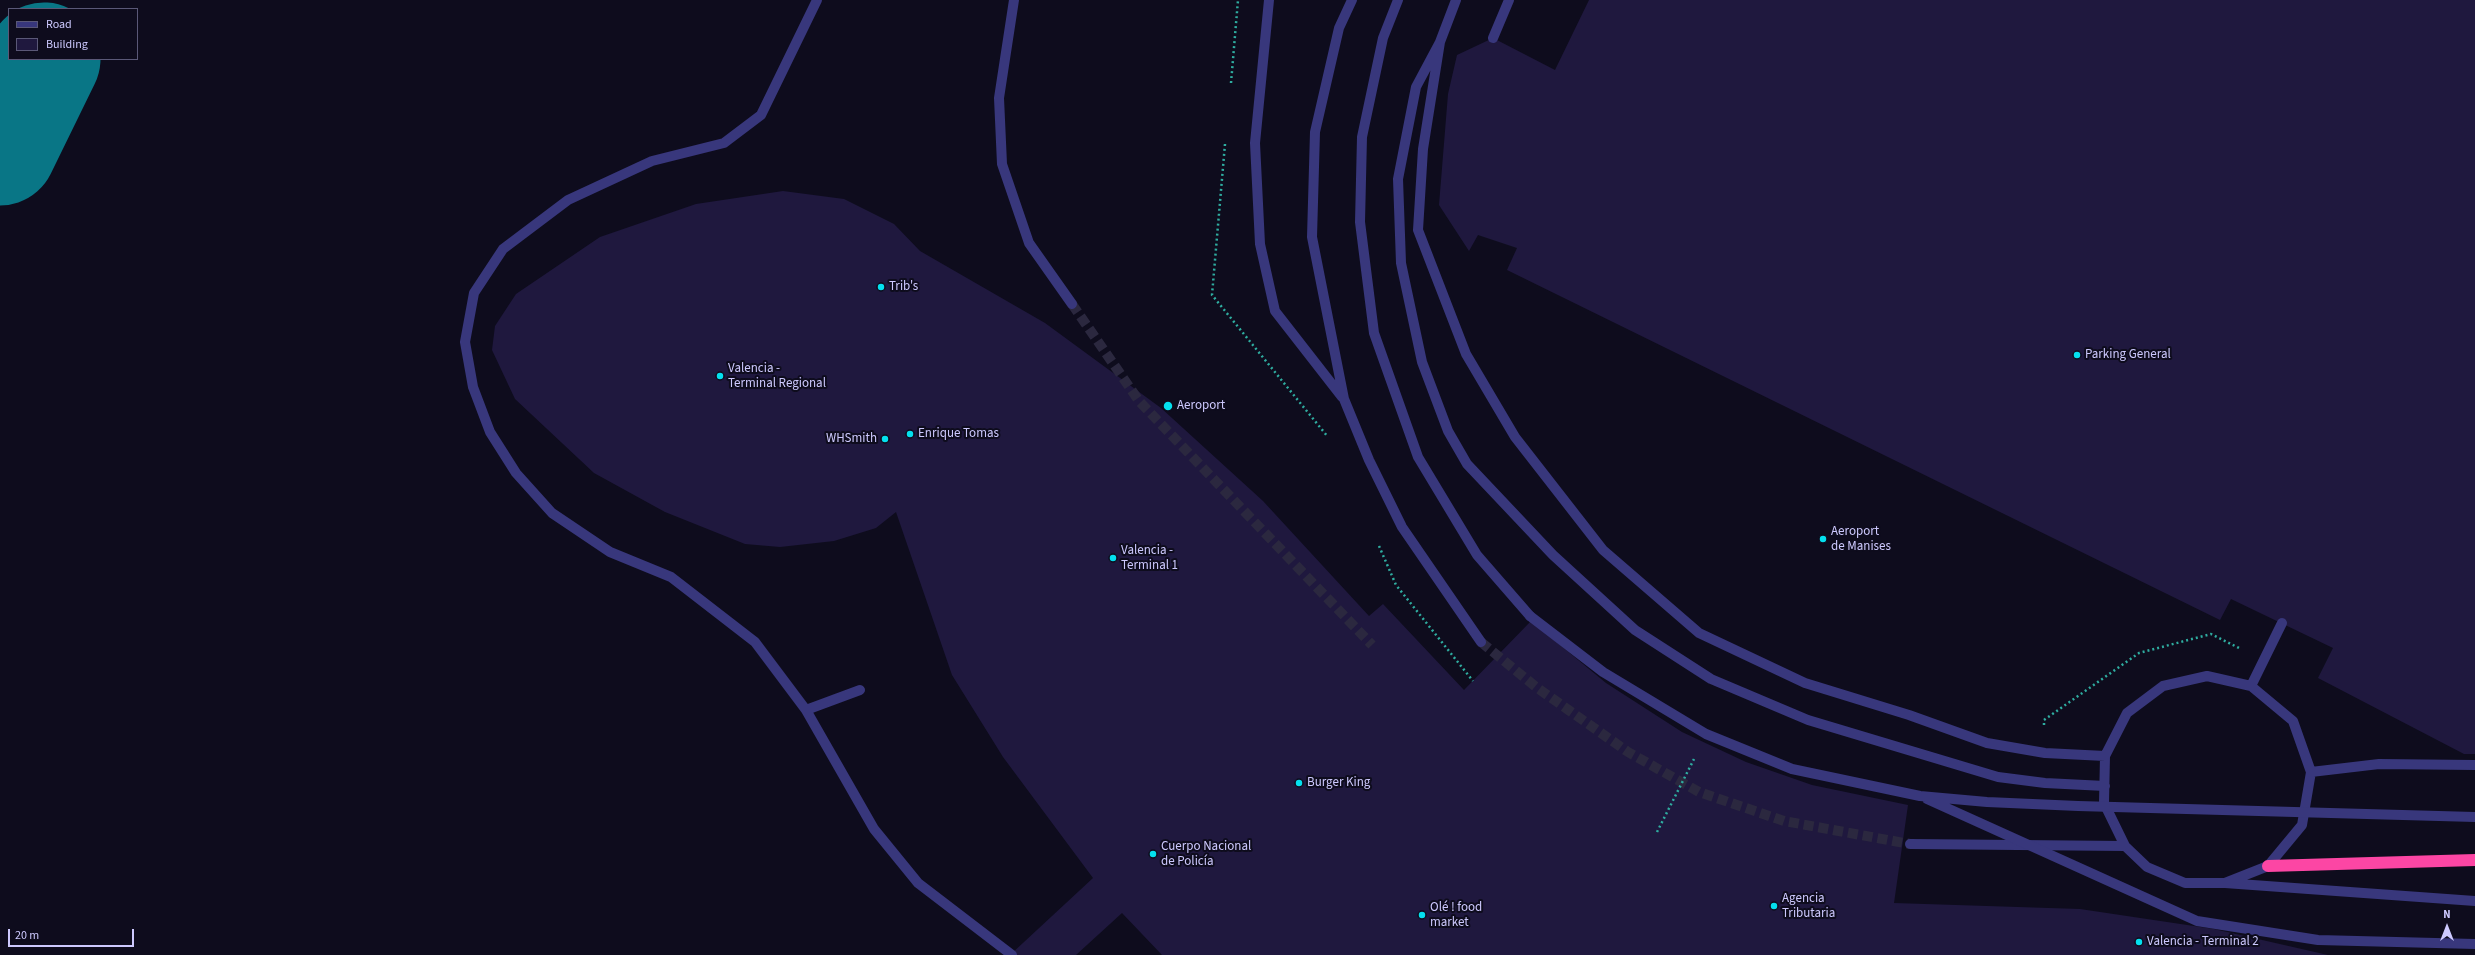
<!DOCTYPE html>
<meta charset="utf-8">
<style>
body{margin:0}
#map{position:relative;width:2475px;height:955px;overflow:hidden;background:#0e0c1d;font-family:"Source Sans 3",sans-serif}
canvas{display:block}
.legend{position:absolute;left:8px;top:8px;width:130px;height:52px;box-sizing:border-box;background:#0e0c1d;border:1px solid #5a5877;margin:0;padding:5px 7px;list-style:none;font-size:12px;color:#cdc9fe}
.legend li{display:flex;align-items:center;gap:8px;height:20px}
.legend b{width:20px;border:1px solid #5a5877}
.north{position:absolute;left:2427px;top:907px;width:40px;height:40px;-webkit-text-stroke:3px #0e0c1d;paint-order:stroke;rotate:0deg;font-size:11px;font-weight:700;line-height:16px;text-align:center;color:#cdc9fe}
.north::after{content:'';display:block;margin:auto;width:14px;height:18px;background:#cdc9fe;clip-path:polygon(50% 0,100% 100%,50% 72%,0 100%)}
.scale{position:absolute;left:8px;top:929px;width:126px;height:18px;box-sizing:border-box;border:2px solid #cdc9fe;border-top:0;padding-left:5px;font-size:12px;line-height:14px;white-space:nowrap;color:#cdc9fe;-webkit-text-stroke:3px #0e0c1d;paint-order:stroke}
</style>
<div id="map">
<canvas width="2475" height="955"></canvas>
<ul class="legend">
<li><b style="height:5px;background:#38377c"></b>Road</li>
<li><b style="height:11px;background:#1f183e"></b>Building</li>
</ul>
<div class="north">N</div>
<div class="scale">20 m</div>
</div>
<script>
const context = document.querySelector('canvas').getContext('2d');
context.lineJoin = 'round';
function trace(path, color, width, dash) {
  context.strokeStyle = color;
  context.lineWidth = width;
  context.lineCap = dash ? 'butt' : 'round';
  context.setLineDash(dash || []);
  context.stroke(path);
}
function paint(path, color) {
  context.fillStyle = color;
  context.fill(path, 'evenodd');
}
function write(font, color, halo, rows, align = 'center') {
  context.font = font + ' "Source Sans 3",sans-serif';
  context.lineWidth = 4;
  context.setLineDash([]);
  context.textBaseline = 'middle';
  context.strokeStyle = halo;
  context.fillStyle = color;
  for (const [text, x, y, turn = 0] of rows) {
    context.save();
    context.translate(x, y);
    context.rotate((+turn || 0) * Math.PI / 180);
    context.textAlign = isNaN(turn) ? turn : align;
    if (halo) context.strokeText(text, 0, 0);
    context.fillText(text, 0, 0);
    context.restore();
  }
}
trace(new Path2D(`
 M0,149l44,-90`), '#097686', 113);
paint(new Path2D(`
 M1589,0h886v754h-11l-146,-76 15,-30 -102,-49 -11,21 -328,-161 -385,-189 10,-22 -39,-13 -9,16 -30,-46 9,-111 9,-39 36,-17 62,32z
 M783,191l61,8 50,25 26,27 125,72 116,85 102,93 106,115 14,-12 81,86 67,-69 75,62 76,49 64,30 66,23 96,20 -14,98 186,6 134,20 114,26h-1166l-40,-42 -46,42h-66l83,-77 -90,-121 -51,-82 -56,-163 -20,16 -42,13 -54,6 -35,-3 -80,-32 -71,-39 -79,-74 -23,-49 3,-24 21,-32 84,-57 96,-33z`), '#1f183e');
trace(new Path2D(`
 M1072,304l67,97 233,244
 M1481,642l55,45 92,65 71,40 85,29 126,23`), '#2b283f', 10, [10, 5]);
trace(new Path2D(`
 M1231,83l7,-83
 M1225,144l-13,151 116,142
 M1379,546l17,39 77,96
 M2044,725v-5l95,-67 72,-19 28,14`), '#2fada0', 2.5, [2, 3]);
trace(new Path2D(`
 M817,0l-56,115 -37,28 -72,18 -84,39 -65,49 -29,44 -9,49 8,45 17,45 26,41 36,40 58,39 61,25 84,65 51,68 68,119 44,54 94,72
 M1014,0l-15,98 3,66 27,79 43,61
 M1269,0l-14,143 5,101 15,67 67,86
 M1352,0l-13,28 -24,104 -3,105 32,162 25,61 33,67 79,115
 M1398,0l-15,38 -21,99 -2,85 14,111 44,124 59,98 53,61
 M1456,0l-16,42 -17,107 -5,81 48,124 49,83 88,113 96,83 106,50 104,32 78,28 58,10 60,3
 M1493,38l16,-38
 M1440,42l-24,45 -18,92 3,84 21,99 26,69 19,33 86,91 82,75 76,49 97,41 190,57 47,6 60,3
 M2251,686l31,-63
 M806,710l54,-20
 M2311,772l68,-8 96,1
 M1910,844l215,2
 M2225,883l43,-17 34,-41 9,-53 -18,-51 -42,-35 -44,-10 -44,10 -36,27 -22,43 -1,47 21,43 22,21 38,16h40l250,18`), '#38377c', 10);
trace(new Path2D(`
 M2268,866l207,-6`), '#fc46a4', 12);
trace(new Path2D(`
 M1657,832l37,-73`), '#2fada0', 2.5, [2, 3]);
trace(new Path2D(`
 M1530,616l73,56 103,62 86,35 128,27 67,6 91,4 397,11
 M1927,799l270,122 121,19 157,4`), '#38377c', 10);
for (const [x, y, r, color] of [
 [881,287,4,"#04e0ef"],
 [2077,355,4,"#04e0ef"],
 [720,376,4,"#04e0ef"],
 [1168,406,5,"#04e0ef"],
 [910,434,4,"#04e0ef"],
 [885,439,4,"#04e0ef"],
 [1823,539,4,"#04e0ef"],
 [1113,558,4,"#04e0ef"],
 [1299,783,4,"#04e0ef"],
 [1153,854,4,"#04e0ef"],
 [1774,906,4,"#04e0ef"],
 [1422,915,4,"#04e0ef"],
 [2139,942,4,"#04e0ef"]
]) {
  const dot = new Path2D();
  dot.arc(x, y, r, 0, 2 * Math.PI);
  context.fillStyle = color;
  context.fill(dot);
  trace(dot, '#0e0c1d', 1.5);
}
write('13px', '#cdc9fe', '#0e0c1d', [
 ["Trib's",889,287],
 ["Parking General",2085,355],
 ["Valencia -",728,369],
 ["Terminal Regional",728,384],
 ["Aeroport",1177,406],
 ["Enrique Tomas",918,434],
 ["WHSmith",877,439,"right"],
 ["Aeroport",1831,532],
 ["de Manises",1831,547],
 ["Valencia -",1121,551],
 ["Terminal 1",1121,566],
 ["Burger King",1307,783],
 ["Cuerpo Nacional",1161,847],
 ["de Policía",1161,862],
 ["Agencia",1782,899],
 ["Tributaria",1782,914],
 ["Olé ! food",1430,908],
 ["market",1430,923],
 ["Valencia - Terminal 2",2147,942]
], 'left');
</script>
